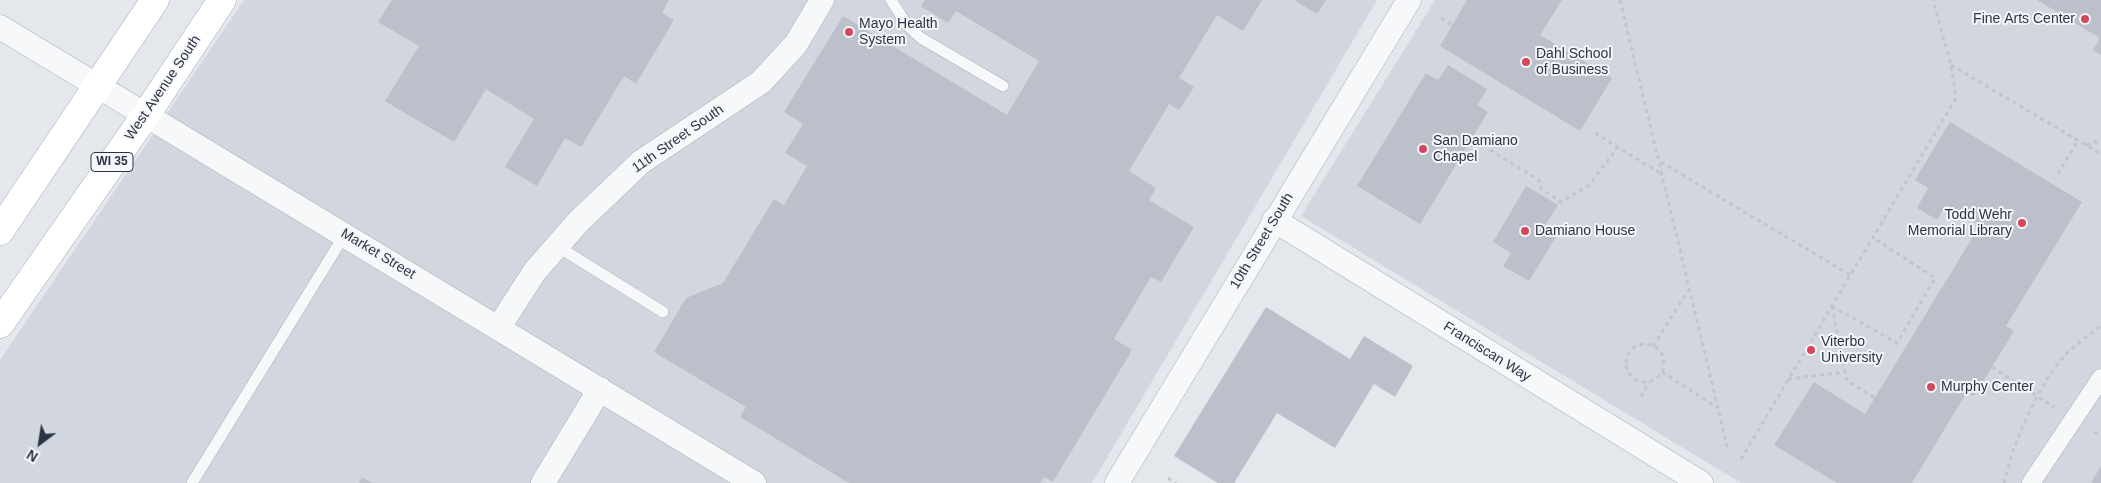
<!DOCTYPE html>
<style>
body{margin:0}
#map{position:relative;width:2101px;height:483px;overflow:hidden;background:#e4e7ec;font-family:Helvetica,sans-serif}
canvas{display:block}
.north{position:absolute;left:15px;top:418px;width:50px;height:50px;-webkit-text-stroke:4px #f4f6f9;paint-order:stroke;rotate:211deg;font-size:14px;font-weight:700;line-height:20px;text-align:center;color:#2b3445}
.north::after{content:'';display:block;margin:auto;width:18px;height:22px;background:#2b3445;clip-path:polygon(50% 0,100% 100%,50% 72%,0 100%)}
</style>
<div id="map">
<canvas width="2101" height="483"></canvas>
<div class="north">N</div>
</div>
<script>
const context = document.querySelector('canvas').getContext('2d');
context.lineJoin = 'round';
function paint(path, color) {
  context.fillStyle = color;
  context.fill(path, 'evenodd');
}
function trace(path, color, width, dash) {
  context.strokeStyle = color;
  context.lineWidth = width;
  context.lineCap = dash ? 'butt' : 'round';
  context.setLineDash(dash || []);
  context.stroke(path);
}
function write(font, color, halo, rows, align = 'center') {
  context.font = font + ' Helvetica,sans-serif';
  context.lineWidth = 4;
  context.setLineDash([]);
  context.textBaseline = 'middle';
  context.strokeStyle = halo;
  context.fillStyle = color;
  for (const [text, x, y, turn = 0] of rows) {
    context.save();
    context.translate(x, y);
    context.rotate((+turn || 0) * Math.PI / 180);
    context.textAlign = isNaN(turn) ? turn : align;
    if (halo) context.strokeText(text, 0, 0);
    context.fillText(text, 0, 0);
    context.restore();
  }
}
paint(new Path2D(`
 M244,0h1133l-285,483h-1092v-123z
 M1435,0h666v483h-360l-440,-267z`), '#d2d6de');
paint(new Path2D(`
 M392,0h277l-7,13 12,7 -38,64 -12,-8 -43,71 -16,-9 -28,48 -32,-19 29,-48 -48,-30 -32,53 -69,-41 34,-55 -41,-24z
 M925,0h337l-19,31 -26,-16 -38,63 15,9 -15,23 -10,-6 -40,67 27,17 -7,12 45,27 -33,55 -10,-5 -37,62 18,11 -79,132 -9,-5 -4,6h-191l-109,-66 6,-10 -92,-55 32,-54 37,-15 51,-84 10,6 23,-39 -22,-13 18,-29 -19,-12 59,-96 164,99 32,-54 -83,-50 -8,12 -27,-17z
 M1294,0h32l-9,14z
 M1467,0h95l-22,35 72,43 -32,53 -140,-85z
 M2037,0h64v55l-8,-5 7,-12z
 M1448,65l39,24 -10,16 11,7 -68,112 -63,-38 69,-113 12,7z
 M1950,122l132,80 -76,124 8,5 -40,65 -7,-4 -55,91h-75l-63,-38 40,-63 51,32 115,-189 -34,-20 -9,15 -20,-12 11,-20 -13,-8z
 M1526,186l32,19 -14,22 13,8 -28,46 -26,-15 8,-13 -18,-11z
 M1266,307l84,52 14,-23 49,30 -18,31 -21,-13 -39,64 -58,-35 -43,70h-16l-44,-27z
 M2101,466v17h-10z
 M362,477l10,6h-13z`), '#bbc0ca');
const service = new Path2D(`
 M891,0l16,25 14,13 82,48
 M557,246l106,66
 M192,483l153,-249`);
const pedestrian = new Path2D(`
 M2031,483l70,-105`);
const minor = new Path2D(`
 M0,27l754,456
 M1274,220l427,263
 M499,327l36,-56 43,-49 63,-60 120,-80 35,-38 26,-44
 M543,483l57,-94
 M1117,483l292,-483`);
const primary = new Path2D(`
 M0,231l155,-231
 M0,324l145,-208 77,-116`);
trace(service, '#a9aeb7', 12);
trace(pedestrian, '#a9aeb7', 19);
trace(minor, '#a9aeb7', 25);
trace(primary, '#a3abb8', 29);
trace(new Path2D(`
 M1620,0l108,450
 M1441,18l11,7
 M1951,65l150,89
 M1595,133l68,42
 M2086,145l15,-5
 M1490,150l49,30 2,9 20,13 28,-17 29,-38
 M1661,162l189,113
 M2058,174l20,-34
 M1832,306l65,37 38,-65 -62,-40
 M1832,306l15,75 28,17
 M1626 363a19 19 0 1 1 38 0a19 19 0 1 1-38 0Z
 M1653,346l37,-58
 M1992,367l62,40
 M1662,372l56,36
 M1788,379l57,-7
 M1641,397l8,-15
 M2094,432l7,4
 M1741,459l215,-361 -5,-33 -18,-65
 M1168,478l8,5
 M2004,483c8,-39 36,-102 64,-131 10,-9 22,-18 33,-26`), '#c2c5cb', 3, [4, 4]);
trace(service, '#f7f8fa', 11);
trace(pedestrian, '#f7f8fa', 18);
trace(minor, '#f7f8fa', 24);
trace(primary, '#fff', 28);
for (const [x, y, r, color] of [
 [2085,19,5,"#d1495b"],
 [849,32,5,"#d1495b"],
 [1526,62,5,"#d1495b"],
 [1423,149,5,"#d1495b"],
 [2022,223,5,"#d1495b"],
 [1525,231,5,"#d1495b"],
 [1811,350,5,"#d1495b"],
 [1931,387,5,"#d1495b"]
]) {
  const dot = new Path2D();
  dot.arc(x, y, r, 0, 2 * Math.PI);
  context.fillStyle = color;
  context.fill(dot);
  trace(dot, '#f4f6f9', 2);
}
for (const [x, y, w] of [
 [112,162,42]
]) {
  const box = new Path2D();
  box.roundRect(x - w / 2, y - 9.5, w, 19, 4);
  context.fillStyle = '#f4f6f9';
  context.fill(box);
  trace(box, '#2b3445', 1);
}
write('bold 12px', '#2b3445', null, [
 ["WI 35",112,162]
]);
write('14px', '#2b3445', '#f4f6f9', [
 ["Fine Arts Center",2075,19,"right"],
 ["Mayo Health",859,24],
 ["System",859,40],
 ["Dahl School",1536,54],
 ["of Business",1536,70],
 ["San Damiano",1433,141],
 ["Chapel",1433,157],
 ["Todd Wehr",2012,215,"right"],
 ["Memorial Library",2012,231,"right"],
 ["Damiano House",1535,231],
 ["Viterbo",1821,342],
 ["University",1821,358],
 ["Murphy Center",1941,387]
], 'left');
write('14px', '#2b3445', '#f4f6f9', [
 ["West Avenue South",163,88,-56],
 ["11th Street South",678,139,-35],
 ["10th Street South",1262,241,-59],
 ["Market Street",378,254,31],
 ["Franciscan Way",1487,352,32]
]);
</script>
